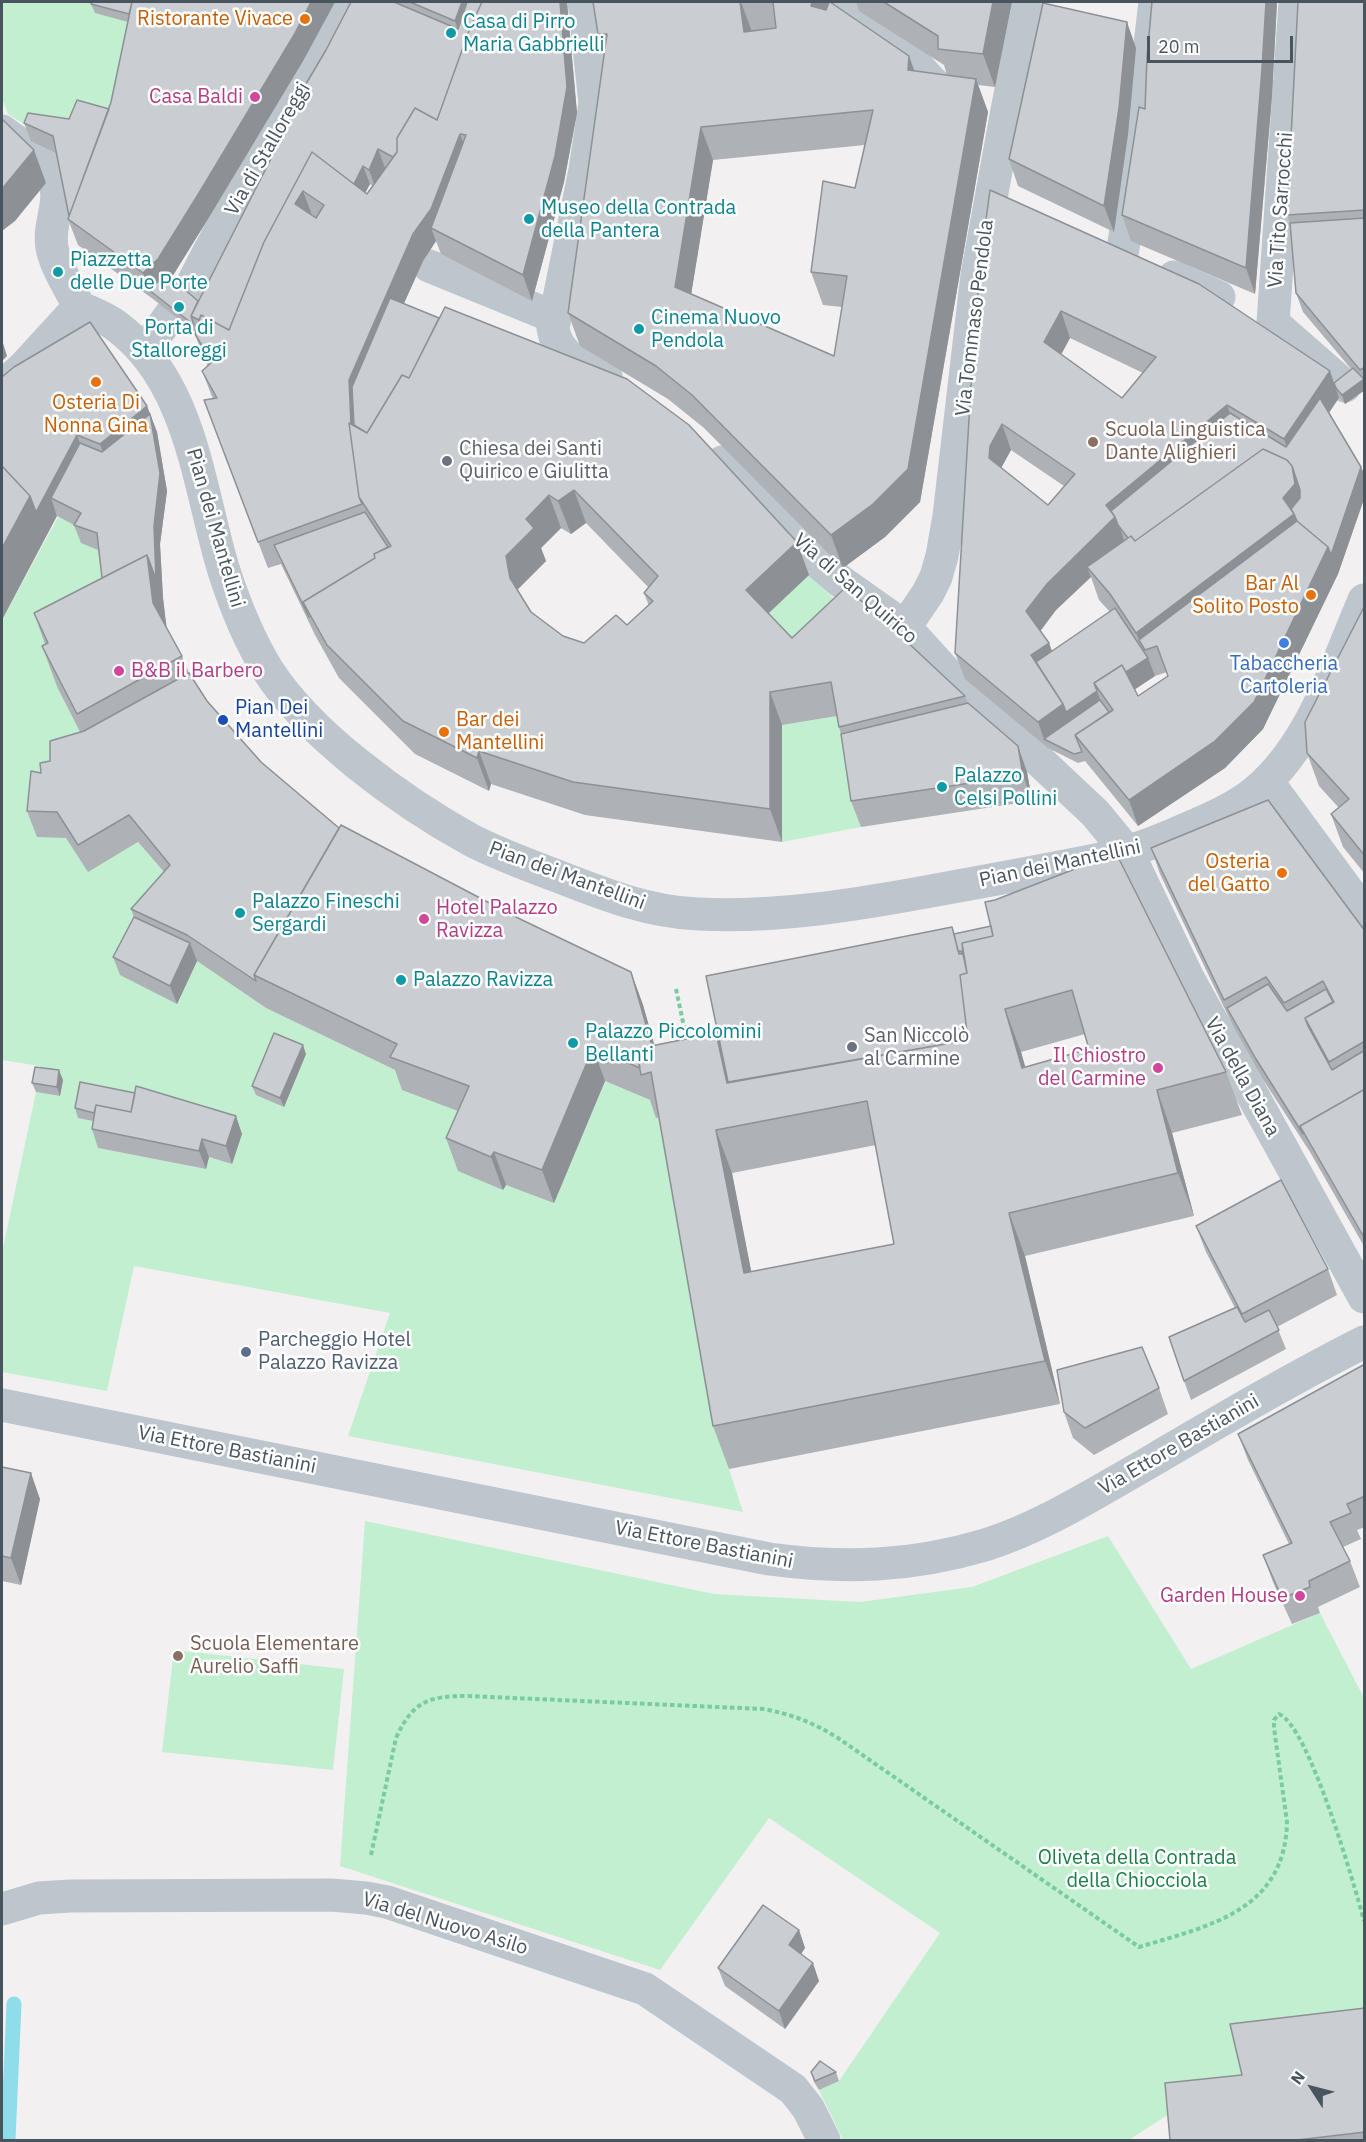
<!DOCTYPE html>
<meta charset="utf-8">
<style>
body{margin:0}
#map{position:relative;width:1366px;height:2142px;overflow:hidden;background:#f3f0f1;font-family:"IBM Plex Sans",sans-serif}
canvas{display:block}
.frame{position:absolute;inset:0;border:3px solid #49555e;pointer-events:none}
.north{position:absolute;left:1282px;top:2058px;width:60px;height:60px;-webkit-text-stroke:4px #fff;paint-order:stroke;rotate:306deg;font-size:16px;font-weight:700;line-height:24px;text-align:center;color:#49555e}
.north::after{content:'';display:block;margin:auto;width:21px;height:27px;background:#49555e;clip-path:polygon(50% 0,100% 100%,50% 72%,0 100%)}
.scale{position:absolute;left:1147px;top:36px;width:146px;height:27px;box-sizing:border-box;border:3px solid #49555e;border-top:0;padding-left:8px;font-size:18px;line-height:21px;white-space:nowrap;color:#49555e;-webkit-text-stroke:4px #fff;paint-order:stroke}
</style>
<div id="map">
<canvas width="1366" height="2142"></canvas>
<div class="frame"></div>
<div class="north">N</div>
<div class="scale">20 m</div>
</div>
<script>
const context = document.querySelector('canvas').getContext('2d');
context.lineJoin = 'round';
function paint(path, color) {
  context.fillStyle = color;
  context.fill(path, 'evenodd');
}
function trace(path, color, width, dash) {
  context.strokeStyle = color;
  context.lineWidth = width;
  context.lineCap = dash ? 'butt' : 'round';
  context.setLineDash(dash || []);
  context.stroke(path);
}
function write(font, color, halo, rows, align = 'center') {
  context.font = font + ' "IBM Plex Sans",sans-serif';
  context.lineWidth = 5;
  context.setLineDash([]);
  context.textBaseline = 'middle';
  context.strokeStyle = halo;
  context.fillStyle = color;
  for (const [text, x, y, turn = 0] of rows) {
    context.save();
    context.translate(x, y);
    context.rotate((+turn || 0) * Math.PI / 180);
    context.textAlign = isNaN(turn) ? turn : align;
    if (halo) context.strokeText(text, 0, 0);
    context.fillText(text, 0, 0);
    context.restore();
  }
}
paint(new Path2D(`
 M2,2h147l-28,126 -86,3 -27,-17 -6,-16z
 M58,517l30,14 15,20 8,72 -53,67 35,67 -27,81 22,33 50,-29 42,49 17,70 69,47 143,69 53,35 41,78 3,-5 48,17 51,-121 49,21 13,13 62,354 14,43 -395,-76 42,-123 -256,-47 -27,125 -105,-19v-119l34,-161 24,4 3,-16 -24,-4 1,-10 -38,-6v-440zM102,1123l140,11v1l-10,29 -23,-7 -9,11 -102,-20z
 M809,575l48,46 -53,50 -46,-48z
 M843,715l18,112 -79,15v-117z
 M365,1521l349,73 146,8 112,-15 136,-51 83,133 129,-56 44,85v337l-113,66 -76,9 -46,30h-286l-24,-50 20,-9 101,-148 -171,-115 -109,152 -320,-104z
 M174,1650l170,19 -11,101 -171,-18z`), '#c1efd0');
trace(new Path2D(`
 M8,2140l6,-136`), '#8fddeb', 15);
trace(new Path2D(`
 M676,989l11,52
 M371,1855l25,-117c17,-37 32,-42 72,-42l295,13c29,5 51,14 75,29l301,209c70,-21 146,-36 148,-125l-13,-94v-8l5,-6c30,12 75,170 85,207`), '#79cc9f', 4, [4.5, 3]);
trace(new Path2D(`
 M584,2l11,101 -10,67 -32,158c4,29 30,38 53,48
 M848,2l2,16 5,7c18,11 37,21 53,33 21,16 21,30 49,37
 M1295,2l-22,321 72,63
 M2,131c14,12 36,21 46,37 20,29 -1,51 4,80 4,20 19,41 27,59
 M1122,254l11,-65 22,-187
 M429,266l125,51
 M1174,277l45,20
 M186,297c49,-101 112,-196 165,-295
 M79,307c13,6 25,10 36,18 77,56 83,162 109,246 11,34 24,67 43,98 42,66 135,133 204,171 27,14 57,25 86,36 46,18 91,36 141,38 78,4 157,-9 233,-23 55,-10 110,-20 165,-31 32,-7 61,-18 90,-31 21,-9 42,-18 61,-31 61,-43 89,-132 117,-198
 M144,352l27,-38
 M2,387l22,-20 55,-60
 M722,462l96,100 22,19 65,46 47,52 143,134 33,40 60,125 176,319
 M905,627l23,-34 8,-16 6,-21 7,-40 28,-241 31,-170 21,-103
 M1267,781l97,132
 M2,1405l767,154c75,10 142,8 216,-14 55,-17 107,-50 158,-79 73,-43 146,-86 221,-124
 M2,1909l37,-11 31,-2 261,-1 35,3 21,4 258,87 148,100 15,19 16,32`), '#bdc6cd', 33);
paint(new Path2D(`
 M92,2h243l-32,59 -95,158 -38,61 28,21 153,-299h216l10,111 -13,69 -32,119 -91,-47 -5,-13 -13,20 -19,42 393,239 12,33 -41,39 24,24 173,58 3,7 59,69 5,29 -171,26 -10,-26 -10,-67 -2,-7 -2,-11 -55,9v117l-197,-27 -94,-31 -2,7 -74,-37 -76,-76 -24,-43 -34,-71 -13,4 -64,-168 9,-1 -11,-28 6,-5 -4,-6 -9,-26v-2l-42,-33 -75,-54 -10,-26 1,-3 -13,-63 -25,-12 -7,-18 45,-4 40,-10 2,-7 17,-80 -33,-9 -4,-9zM370,184l3,2 -6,8 -2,-2zM586,523l62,64 -4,6 5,13 -22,19 -43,18 -21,-7 -32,-24 -13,-20v-3l28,-28 -5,-13 20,-20 10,6z
 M593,2h237l84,69 33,4 -3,-10 -85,-54 -3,-9h156l-17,85 -17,-2 10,27 -68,390 -35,35 -42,31 -139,-140 -36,-29 -88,-53 -12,-33 37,-260 -7,-19zM865,145l-10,43 -44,84 12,33 19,2 -8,49 -143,-62 22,-134z
 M1152,2h125l-5,94 -17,198 -124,-53 -9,-26 23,-106z
 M1365,2v388l-20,14 -6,-7 -10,16 32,54 4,9v20l-27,78 -75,155 -38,39 -87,58 -53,-65 -7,2 -30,-15 -83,-69 -10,-26 27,-404 352,134 18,-13 -49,-58 -7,-19 -6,-70 -3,-8zM1070,338l73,35 -21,25 -61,-44zM1011,450l53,36 -16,19 -47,-37zM1091,577l8,23 11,12 -58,39 -3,-8 -9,-12 16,-21zM1167,672l1,4 -30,20 -3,-7 20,-13z
 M1136,48l-8,86 -14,98 -96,-46 -9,-27z
 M2,377l145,29 10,26 10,59 -7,53 3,54 3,29 16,29 7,17 18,28 54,61 78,66 181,91 111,53 12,33 11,40 62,-12 4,10 232,-116 3,7 36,-8 235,146 16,43 -70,18 22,83 -169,40 35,148 -331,65 -16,-43 -54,-309 -3,1 -6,-18 -45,-19 -51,122 -48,-18 -3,5 -45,-19 -12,-33 12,-27 -56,-21 -7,-20 -129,-62 -69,-47 -20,43 -57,-29 -7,-18 21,-40 -3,-8 33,-37 -26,-30 -50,30 -22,-34 -29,-1 -10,-26 14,-38 9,-12 30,-29 -22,-43 -16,-43 3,-2 -11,-31 68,-35 -4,-28 -17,-7 -7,-18 -17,-9zM1085,1034l4,15 -64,18 -4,-15zM876,1145l18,99 -143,28 -19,-99z
 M1365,605v269l-22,-27 -12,-33 8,-6 -20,-22 -12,-33z
 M1151,848l214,83v317l-55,-96 -48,-74 -29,-52 -73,-152z
 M306,1054l-22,53 -28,-12 -4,-9z
 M63,1080l-3,16 -24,-4 -4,-9z
 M75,1108l167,26 -10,30 -23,-7 -3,12 -108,-21 -6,-19 1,-8 -15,-3z
 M1196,1226l132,43 9,26 -60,32 9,22 -95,51 -7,-19 51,-73 -29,-56z
 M1365,1364v163l-8,3 4,9 -18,8 7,14 10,26 -42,20 2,6 -28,11 -19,-42 -10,-27 26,-11 -41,-84 -10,-26z
 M1159,1388l9,26 -74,41 -21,-17 -9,-26z
 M2,1467l38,32 -19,86 -19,-4z
 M799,1930l6,18 -4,6 18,27 -34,48 -60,-43 -7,-18z
 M1365,2008v132h-195l72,-65z
 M811,2072h25l3,9 -20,9 -5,-8z`), '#aeb1b5');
paint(new Path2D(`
 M311,2h24l-32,59 -95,158 -41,66 -18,5 -6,-17z
 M462,2h18l-16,45 -9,-26z
 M560,2h7l10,111 -13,69 -32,119 -9,-26z
 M740,2h1l11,30h-8z
 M812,2h18l-7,37 -12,-33z
 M993,2h19l-17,85 -12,-33z
 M1266,2h11l-5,94 -17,198 -9,-26z
 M1127,22l9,26 -8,86 -14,98 -10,-26z
 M909,56l12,33 -13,-19z
 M976,79l12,33 -68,390 -35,35 -42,31 -12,-33z
 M701,127l12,33 -26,160 -12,-33z
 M460,134l9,26 -38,68 5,13 -13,20 -65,145 2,35 -9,-12 -2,-49 64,-146z
 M378,149l7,19 -9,21 -7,-19z
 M34,150l12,33 -31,38 -13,10v-42z
 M363,166l7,18 -12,23 -7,-19z
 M303,191l10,27 -46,32z
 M1061,311l9,27 -16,30 -10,-26z
 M2,340l5,16 -5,5z
 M1330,371l9,27 -46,67 -9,-26z
 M1364,379l1,11 -20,14 -3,-9z
 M1227,405l9,26 -117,94 6,18 -38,24 4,10 -35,33 -20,27 -10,-26 80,-106z
 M147,406l10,26 10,59 -7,53 3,54 6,48 -16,-43 -6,-48 7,-29 -45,-56 -9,-26z
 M1002,424l9,26 -12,22 -10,-14 1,-12z
 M77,435l10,27 -36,36 6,18 -55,104v-72l28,-52z
 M1292,466l12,33 3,18 -150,129 -18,-6 -3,-7 147,-135z
 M1361,467l4,9v20l-27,78 -75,155 -38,39 -87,58 -9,-26z
 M574,490l12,33 -15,11 -13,-33z
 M549,495l12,33 -20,20 5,13 -28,28 4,22 -12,-33 -4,-22 20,-37z
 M797,542l12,33 -51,48 -12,-33z
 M1049,643l9,26 -24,-6 -3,-8z
 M1148,658l7,18 -45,30 -11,-16z
 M1097,691l7,19 -31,20 -7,-18z
 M770,692l12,33v117l-12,-33z
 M1063,704l10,26 -29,9 -6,-17z
 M1018,746l9,26 5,29 -9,-26z
 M479,751l12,33 -2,7 -12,-33z
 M190,943l7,18 -20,43 -7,-18z
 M631,972l12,33 24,84 -16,-17z
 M1005,1009l16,43 17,59 -16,-43z
 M716,1033l16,43 -1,17 -4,-10z
 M303,1045l3,9 -22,53 -4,-9z
 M593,1048l12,33 -51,122 -12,-33z
 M59,1070l4,10 -3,16 -3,-9z
 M1157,1090l15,43 22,83 -16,-43z
 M236,1116l6,18 -10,30 -6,-18z
 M716,1130l16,43 28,143 -16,-43z
 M202,1139l7,18 -3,12 -7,-18z
 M494,1152l12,33 -3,5 -12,-33z
 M1009,1213l16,43 35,148 -15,-43z
 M31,1473l9,26 -19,86 -10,-27z
 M799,1930l6,18 -10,15 -6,-18z
 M813,1963l6,18 -34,48 -6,-18z`), '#8d9094');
const building = new Path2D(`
 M92,2h40l-3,12 -38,-10z
 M132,2h179l-17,33 -95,158 -41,66 -15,14 -75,-54 43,-117z
 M351,2h43l64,27 9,-27h15l-12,26 -33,92 -22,-12 -18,30v14l-4,5 -15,-8 -9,21 -6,-4 -9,18 -42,-32 -48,90 -35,88 -28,-15 -2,5 -8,-4 90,-177 19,-45 26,-44z
 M410,2h52l-7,19z
 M482,2h78l7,85 -12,69 -32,119 -92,-47 35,-93 -6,-1 -29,75 -18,25 -64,146 2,44 -2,-1 10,74 3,7 -104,38 -54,-142 13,-2 -15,-27 10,-9 -17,-28 6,-19 28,15 35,-88 48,-90 55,42 30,-42v-14l18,-30 22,12 33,-92zM303,191l21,14 -8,13 -21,-14z
 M593,2h147l4,30 32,-4 -3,-26h39l-1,4 15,4 3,-8h1l79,54 -1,14 68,9 -68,390 -35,35 -42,31 -139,-140 -36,-29 -88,-53 39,-279h-9zM873,110l-18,78 -32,-7 -12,91 36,4 -13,80 -159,-69 26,-160z
 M884,2h109l-10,52 -45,-5v-13z
 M1152,2h114l-4,67 -16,199 -124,-53 17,-108 6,2 2,-52z
 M1298,2h67v208l-78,5z
 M1043,3l84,19 -8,86 -15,98 -95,-47z
 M77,100l32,9 -40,107 -16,-80 -29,-13 4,-10 41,6z
 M2,119l32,31 -32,39z
 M990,190l209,94 131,87 -46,68 -57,-34 -121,100 9,12 -68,67 -21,27 23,32 -18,12 32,49 -25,18 -83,-69 19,-317 8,-87zM1061,311l95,46 -34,41 -78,-56zM1002,424l73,50 -27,31 -59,-47 1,-12z
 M1365,218v149l-5,3 -64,-77 -6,-70z
 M164,276l19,12 15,13 -7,15 3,9 -45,-35z
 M390,298l49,20 -30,60 -7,-3 -35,58 -13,-8 -2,-38z
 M445,307l182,72 62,46 108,117 -51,48 46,48 53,-50 29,23 91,85 -126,31 -8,-45 -61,10v117l-197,-27 -94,-31 -2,7 -74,-37 -76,-76 -24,-43 72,-44 -1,-4 17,-8 -32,-49 -10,-74 18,10 35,-58 7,3zM574,490l84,86 -14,17 9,8 -26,24 -11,-10 -32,28 -21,-7 -32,-24 -21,-34 -4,-22 28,-28 -8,-9 23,-24 9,6z
 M90,322l57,84 -47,38 -23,-9 -41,77 -6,-16 -28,-30v-89l12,-10z
 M1353,368l11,11 -22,16 -6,-7 -2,-5z
 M1320,398l41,69 -30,88 -3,-8 -31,-26 -3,-7 -3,-5 9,-11v-8l-8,-24 -5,-6 -24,-11 -128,92 -4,-5 -3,2 -10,-13 -3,-8 -4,-6 119,-98 56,34z
 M150,414l10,59 -6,53 2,53 -9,-24 -45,23 -5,-45 -23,-8 7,-12 -30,-15 29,-55 22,9z
 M1263,449l24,11 5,6 3,18 -12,14 11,16 -158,119 -26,-39 -23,-27 44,-31 4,5z
 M2,466l28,30 -28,52z
 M365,512l23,35 -14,7 1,4 -72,44 6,15 -35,-72z
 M1297,521l31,26 -74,155 -39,39 -86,59 -54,-65 38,-25 -19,-27 28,-18 16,31 30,-20 -11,-30 -12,4 -6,-10z
 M147,555l6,48 29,53 -105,58 -35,-68 6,-3 -14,-30z
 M1365,605v251l-34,-42 18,-15 -42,-46 -2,-31z
 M1115,608l33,50 -22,14 -4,-7 -28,18 3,8 -31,21 -3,-8 -27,-42z
 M189,673l18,28 54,61 78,66 -85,147 2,6 -69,-46 -56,-26 39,-44 -41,-50 -51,30 -21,-33 -30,-1 4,-40 10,2 -1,-10 10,-2v-20l34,-10z
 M1100,700l9,12 -34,23 7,17 -8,2 -30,-15z
 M968,703l50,43 5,29 -172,26 -10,-67z
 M1268,800l97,131v110l-36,21 -24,-44 29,-16 -11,-21 -39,22 -18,-26 -42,23 -73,-152z
 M341,825l179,94 111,53 21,74 -14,13 2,9 -47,-20 -51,122 -48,-18 -3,5 -45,-19 23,-52 -79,-29 7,-13 -143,-69z
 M1116,853l110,219 -69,18 21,83 -169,40 36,148 -332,65 -62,-354 -10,3 -3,-16 13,-13 65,-13 11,50 241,-43 -8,-65 7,-2 -5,-30 31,-7 -8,-34 10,-2zM1072,990l17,59 -67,19 -17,-59zM867,1101l27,143 -150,29 -28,-143z
 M134,917l56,26 -20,43 -57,-29z
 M991,926l2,10 -31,7 1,11h-1l-1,-3h-3l-4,-17z
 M952,927l7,27h4l4,19 -7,2 8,65 -240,42 -22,-106z
 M1268,984l19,27 39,-22 7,13 -28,16 3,8 24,44 33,-20v39l-65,37 3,8 -47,-75 -29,-51z
 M274,1033l29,12 -23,53 -28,-12z
 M35,1067l24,3 -2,17 -25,-4z
 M80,1082l55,11 -4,19 -35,-7 -2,8 -19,-5z
 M136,1086l100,30 -10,30 -24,-7 -3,12 -107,-22 4,-24 35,7z
 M1365,1089v150l-65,-113z
 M1281,1180l47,89 -86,45 -46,-88z
 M1237,1307l8,15 24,-12 10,20 -95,51 -15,-44z
 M1142,1347l17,41 -74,40 -21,-16 -7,-42z
 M1365,1364v132l-18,8 4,9 -21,9 20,39 -41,20 1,6 -28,11 -19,-43 29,-12 -54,-109z
 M2,1467l29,6 -20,85 -9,-2z
 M763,1905l36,25 -10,15 24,18 -34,48 -61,-43z
 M1365,2008v124l-68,8h-127l-5,-57 77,-8 -12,-51z
 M820,2061l16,11 -21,9 -4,-9z`);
paint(building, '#caced3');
trace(building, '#8d9094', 1.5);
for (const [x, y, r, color] of [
 [305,19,6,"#e8710a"],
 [451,33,6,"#0f9aa8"],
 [255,97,6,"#d1479c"],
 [529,219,6,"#0f9aa8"],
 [58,272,6,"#0f9aa8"],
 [179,307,6,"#0f9aa8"],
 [639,329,6,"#0f9aa8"],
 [96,382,6,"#e8710a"],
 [1093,442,6,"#8d6e63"],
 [447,461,6,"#6b7280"],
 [1311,595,6,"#e8710a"],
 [1284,643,6,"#3f7fe0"],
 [119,671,6,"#d1479c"],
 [223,720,6,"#1a4fb4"],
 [444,732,6,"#e8710a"],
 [942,787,6,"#0f9aa8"],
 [1282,873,6,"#e8710a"],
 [240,913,6,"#0f9aa8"],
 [424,919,6,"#d1479c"],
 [401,980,6,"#0f9aa8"],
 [573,1043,6,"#0f9aa8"],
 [852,1047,6,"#6b7280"],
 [1158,1068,6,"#d1479c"],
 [246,1352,6,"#5c6f8a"],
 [1300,1596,6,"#d1479c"],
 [178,1656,6,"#8d6e63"]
]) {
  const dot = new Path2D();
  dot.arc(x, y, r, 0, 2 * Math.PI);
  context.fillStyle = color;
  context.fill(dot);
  trace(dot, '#fff', 2);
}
write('20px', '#c56008', '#fff', [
 ["Ristorante Vivace",293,19],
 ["Osteria Di",96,403,"center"],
 ["Nonna Gina",96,426,"center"],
 ["Bar Al",1299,584],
 ["Solito Posto",1299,607],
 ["Bar dei",456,720,"left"],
 ["Mantellini",456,743,"left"],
 ["Osteria",1270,862],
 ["del Gatto",1270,885]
], 'right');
write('20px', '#0d838f', '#fff', [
 ["Casa di Pirro",463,22],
 ["Maria Gabbrielli",463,45],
 ["Museo della Contrada",541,208],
 ["della Pantera",541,231],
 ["Piazzetta",70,260],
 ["delle Due Porte",70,283],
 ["Cinema Nuovo",651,318],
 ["Pendola",651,341],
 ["Porta di",179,328,"center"],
 ["Stalloreggi",179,351,"center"],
 ["Palazzo",954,776],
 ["Celsi Pollini",954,799],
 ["Palazzo Fineschi",252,902],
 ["Sergardi",252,925],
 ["Palazzo Ravizza",413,980],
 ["Palazzo Piccolomini",585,1032],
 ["Bellanti",585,1055]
], 'left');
write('20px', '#b23c85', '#fff', [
 ["Casa Baldi",243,97],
 ["B&B il Barbero",131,671,"left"],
 ["Hotel Palazzo",436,908,"left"],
 ["Ravizza",436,931,"left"],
 ["Il Chiostro",1146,1056],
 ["del Carmine",1146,1079],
 ["Garden House",1288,1596]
], 'right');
write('20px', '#49555e', '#fff', [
 ["Via di Stalloreggi",268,149,-60],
 ["Via Tito Sarrocchi",1281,210,-86],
 ["Via Tommaso Pendola",975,318,-83],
 ["Pian dei Mantellini",215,528,74],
 ["Via di San Quirico",855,589,41],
 ["Pian dei Mantellini",1060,864,-12],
 ["Pian dei Mantellini",567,876,20],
 ["Via della Diana",1242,1077,61],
 ["Via Ettore Bastianini",1179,1445,-30],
 ["Via Ettore Bastianini",227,1450,11],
 ["Via Ettore Bastianini",704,1545,11],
 ["Via del Nuovo Asilo",445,1924,17]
]);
write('20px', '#785e54', '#fff', [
 ["Scuola Linguistica",1105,430],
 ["Dante Alighieri",1105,453],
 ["Scuola Elementare",190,1644],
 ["Aurelio Saffi",190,1667]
], 'left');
write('20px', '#5b616d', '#fff', [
 ["Chiesa dei Santi",459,449],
 ["Quirico e Giulitta",459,472],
 ["San Niccolò",864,1036],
 ["al Carmine",864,1059]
], 'left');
write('20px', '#366cbe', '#fff', [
 ["Tabaccheria",1284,664],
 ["Cartoleria",1284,687]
]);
write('20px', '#164399', '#fff', [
 ["Pian Dei",235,708],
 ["Mantellini",235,731]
], 'left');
write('20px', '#4e5e75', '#fff', [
 ["Parcheggio Hotel",258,1340],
 ["Palazzo Ravizza",258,1363]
], 'left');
write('20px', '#197f46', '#fff', [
 ["Oliveta della Contrada",1137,1858],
 ["della Chiocciola",1137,1881]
]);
</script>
